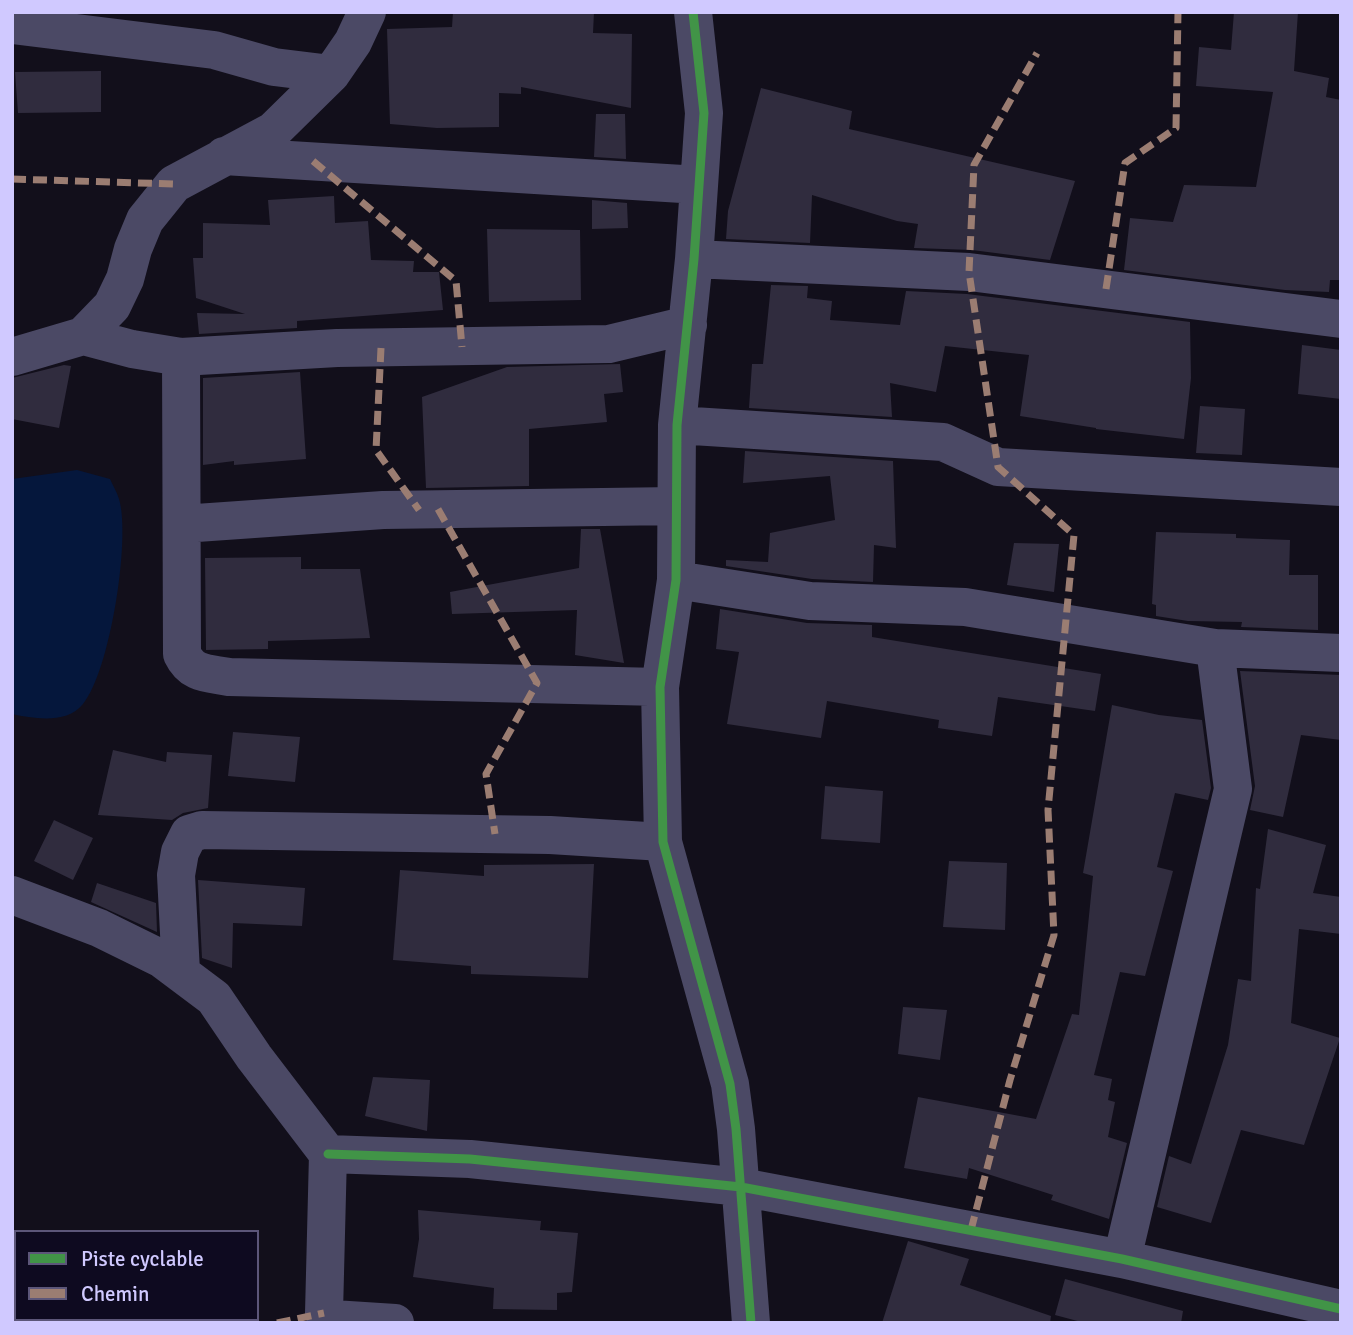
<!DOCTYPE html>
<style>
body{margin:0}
#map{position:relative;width:1353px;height:1335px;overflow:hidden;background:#120f1b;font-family:Signika,sans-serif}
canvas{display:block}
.frame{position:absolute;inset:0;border:14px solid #d0c9ff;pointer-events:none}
.legend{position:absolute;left:14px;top:1230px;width:245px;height:91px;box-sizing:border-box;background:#0e0a20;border:2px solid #5c5679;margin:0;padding:9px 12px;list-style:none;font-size:21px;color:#d0c9ff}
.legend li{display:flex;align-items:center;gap:14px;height:35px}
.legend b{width:35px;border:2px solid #5c5679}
</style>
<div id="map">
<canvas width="1353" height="1335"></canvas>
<div class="frame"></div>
<ul class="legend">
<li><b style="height:9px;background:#419447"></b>Piste cyclable</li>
<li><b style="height:9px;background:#9b7d72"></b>Chemin</li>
</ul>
</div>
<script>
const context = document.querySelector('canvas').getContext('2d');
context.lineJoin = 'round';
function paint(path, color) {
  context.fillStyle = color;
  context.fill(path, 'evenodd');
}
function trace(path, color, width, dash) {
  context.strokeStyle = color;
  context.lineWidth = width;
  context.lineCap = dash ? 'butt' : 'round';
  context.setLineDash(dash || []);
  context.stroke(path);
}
paint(new Path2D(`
 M77,470l33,9c3,7 7,13 9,20 12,39 -9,173 -36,205 -16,20 -48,15 -71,10v-235z`), '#05173c');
paint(new Path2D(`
 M453,12h141l-1,21 39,1 -1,74 -110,-21v7l-22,-1v34l-62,1 -47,-4 -3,-95 65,-2z
 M1234,12h64l-4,59 35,7 -3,19 15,3v180h-11l-1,12 -44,-2 -161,-20 6,-52 43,4 11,-37 72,2 17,-95 -77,-6 3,-39 32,3z
 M101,71v41l-83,1 -3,-41z
 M761,88l91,23 -3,18 226,52 -25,79 -78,-10 -58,-2 4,-24 -21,-3 -85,-26 -2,48 -84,-4 2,-28z
 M596,114h29l1,45 -32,-2z
 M334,196l1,27 33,-2 3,39 43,1 -1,11h26l4,38 -146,11v7l-98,6 -2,-21 48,1 -49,-16 -3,-40h10v-35l67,2 -2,-25z
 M592,200l35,3 1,25 -36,1z
 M487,229l93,1 1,70 -92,2z
 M771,285l37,1 -1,12 25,3 -2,19 70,5 6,-34 61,3 223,28 1,56 -7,61 -88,-10v-1l-76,-12 9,-61 -84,-9 -9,46 -46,-9 2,34 -143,-9 3,-44h11z
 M1302,345l39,5v49l-43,-5z
 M620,364l3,28 -19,2 3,28 -78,7v57l-103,2 -4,-91 85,-30z
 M64,365l7,1 -12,62 -47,-9v-41z
 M300,372l6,87 -72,6v-4l-31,4v-87z
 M1200,406l45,3 -3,46 -46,-2z
 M745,451l148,10 3,87 -22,-3 -1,37 -61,-3 -86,-13v-6l42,2 2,-29 65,-13 -5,-44 -87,7z
 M581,529h19l24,134 -49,-8 2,-45 -125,4 -2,-22 129,-24z
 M1156,532l80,2v4l54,2 -1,35h29v55l-77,-3 1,-5 -54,-1 -32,-5v-11l-4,-1z
 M1014,543l45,1 -5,48 -47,-7z
 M301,557v12h59l10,69 -102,3v8l-62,1 -1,-92z
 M720,609l87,14 65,2v12l229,37 -6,37 -97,-14 -6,39 -54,-8 1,-8 -112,-19 -6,37 -94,-14 12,-72 -23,-3z
 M1240,671l101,4v65l-40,-5 -18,82 -33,-7 5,-24z
 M1112,705l47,10 43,5 9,68 -3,12 -33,-7 -18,74 16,4 -28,105 -25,-4 -26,103 18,4 -4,21 7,2 -7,35 19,6 -18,76 -58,-19 2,-5 -84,-27 -2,11 -63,-11 14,-71 118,22 36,-105 7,1 14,-139 -10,-3z
 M233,732l67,5 -5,45 -67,-6z
 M113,750l53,12 1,-10 45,3 -4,53 -25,5 -11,7 -74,-5z
 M825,786l58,5 -3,52 -59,-4z
 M54,820l39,18 -20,42 -39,-19z
 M1268,829l58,16 -13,48 28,4v37l-42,-5 -8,94 49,15 -36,107 -63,-15 -30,93 -54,-16 12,-51 22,8 37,-119 10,-66 13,2 5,-93 4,1z
 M949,861l58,2 -2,67 -62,-3z
 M594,864l-6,114 -117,-4v-8l-78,-6 7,-90 84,6v-11z
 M198,880l107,8 -3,38 -69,-3 -1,45 -30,-10z
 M97,883l59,20 1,29 -66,-30z
 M903,1007l44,3 -7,50 -42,-6z
 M373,1077l57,3 -3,51 -62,-15z
 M418,1210l123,11 -1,9 38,3 -6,59 -15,1v17l-64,-1 1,-21 -81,-11 6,-38z
 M908,1241l61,18 -9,26 91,31 -1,7h-168z
 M1065,1279l118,32 -2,12h-96l-30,-8z`), '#302c3e');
trace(new Path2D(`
 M693,12l11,101 -10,146 -17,166 -1,155 -16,107 3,155 67,242 6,45 15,194
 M12,25l202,25 60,17 57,7 22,-32 14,-30
 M224,156l475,29
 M694,259l275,13 372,47
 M83,336l49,13 49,8 156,-9 272,-4 79,-19
 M12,357l71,-21 29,-30 13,-27 8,-30 12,-29 29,-36 99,-53 58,-57
 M181,357l1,297c10,21 26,19 47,23l431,10
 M677,425l266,17 55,25 343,20
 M182,524l201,-14 293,-4
 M676,580l134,21 155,6 250,41
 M12,895l87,33 63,31 52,39 40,59 74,97 -4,159 9,6 62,4
 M181,972l-5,-97 4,-23 9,-18 13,-4 348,5 113,7
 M328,1154l142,5 271,28 381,72 219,50
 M1122,1259l111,-470 -18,-141 126,5`), '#4b4965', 38);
trace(new Path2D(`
 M313,161l143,120 6,66
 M12,179l162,5
 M1106,289l19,-126 51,-35 2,-116
 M381,348l-5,102 43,60
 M438,509l99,174 -51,91 9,60
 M971,1230l39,-150 44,-145 -6,-125 26,-275 -76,-68 -29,-195 5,-107 63,-112
 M277,1323l47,-10`), '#9b7d72', 7, [14, 7]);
trace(new Path2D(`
 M693,12l11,101 -10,146 -17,166 -1,155 -16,107 3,155 67,242 6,45 15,194
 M328,1154l142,5 271,28 381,72 219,50`), '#419447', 9);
</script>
